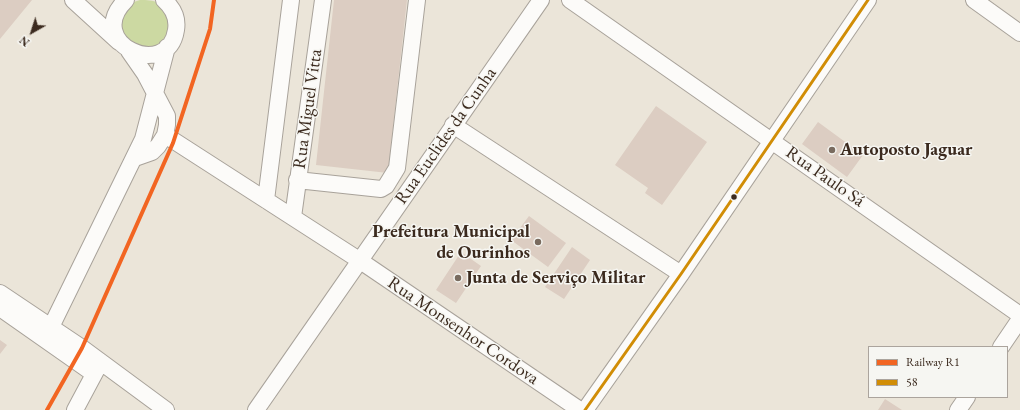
<!DOCTYPE html>
<meta charset="utf-8">
<style>
body{margin:0}
#map{position:relative;width:1020px;height:410px;overflow:hidden;background:#ebe5d9;font-family:"EB Garamond",serif}
canvas{display:block}
.legend{position:absolute;left:868px;top:346px;width:140px;height:52px;box-sizing:border-box;background:#f6f6f2;border:1px solid #aba49d;margin:0;padding:5px 7px;list-style:none;font-size:12px;color:#3b2a1e}
.legend li{display:flex;align-items:center;gap:8px;height:20px}
.legend b{width:20px;border:1px solid #aba49d}
.north{position:absolute;left:12px;top:12px;width:40px;height:40px;-webkit-text-stroke:3px #f6f6f2;paint-order:stroke;rotate:219deg;font-size:11px;font-weight:700;line-height:16px;text-align:center;color:#3b2a1e}
.north::after{content:'';display:block;margin:auto;width:14px;height:18px;background:#3b2a1e;clip-path:polygon(50% 0,100% 100%,50% 72%,0 100%)}
</style>
<div id="map">
<canvas width="1020" height="410"></canvas>
<ul class="legend">
<li><b style="height:5px;background:#f26522"></b>Railway R1</li>
<li><b style="height:5px;background:#d18d06"></b>58</li>
</ul>
<div class="north">N</div>
</div>
<script>
const context = document.querySelector('canvas').getContext('2d');
context.lineJoin = 'round';
function paint(path, color) {
  context.fillStyle = color;
  context.fill(path, 'evenodd');
}
function trace(path, color, width, dash) {
  context.strokeStyle = color;
  context.lineWidth = width;
  context.lineCap = dash ? 'butt' : 'round';
  context.setLineDash(dash || []);
  context.stroke(path);
}
function write(font, color, halo, rows, align = 'center') {
  context.font = font + ' "EB Garamond",serif';
  context.lineWidth = 3;
  context.setLineDash([]);
  context.textBaseline = 'middle';
  context.strokeStyle = halo;
  context.fillStyle = color;
  for (const [text, x, y, turn = 0] of rows) {
    context.save();
    context.translate(x, y);
    context.rotate((+turn || 0) * Math.PI / 180);
    context.textAlign = isNaN(turn) ? turn : align;
    if (halo) context.strokeText(text, 0, 0);
    context.fillText(text, 0, 0);
    context.restore();
  }
}
paint(new Path2D(`
 M140,0c7,0 13,0 18,3 17,10 14,39 -5,45 -4,2 -11,0 -15,0l-17,-17c1,-16 1,-26 19,-31z`), '#ccd9a2');
paint(new Path2D(`
 M0,0h32l-32,39z
 M334,0h73l-19,173 -72,-8z
 M656,106l51,36 -45,63 -17,-12 3,-5 -33,-23z
 M818,122l45,33 -16,22 -45,-33z
 M529,216l37,27 -18,24 -37,-27z
 M572,247l18,13 -26,39 -19,-12z
 M461,252l20,14 -25,37 -20,-13z
 M0,340l7,5 -7,9z
 M885,399l17,11h-24z`), '#dccdc2');
const minor = new Path2D(`
 M73,0l46,42
 M126,0c-44,43 42,82 50,30 2,-12 -3,-22 -12,-30
 M570,0l450,315
 M974,0l46,33
 M129,51l16,23 22,42v9l-2,10 -7,11 -6,6 -17,6
 M453,125l228,149
 M165,135l194,125 221,150
 M297,180l84,9 5,-3 11,-18 20,-168
 M266,200l25,-200
 M293,217l30,-217
 M0,293l82,55 84,62
 M0,308l94,66
 M51,327l92,-188 24,-92
 M1001,347l19,-28
 M75,410l24,-45
 M256,410l285,-410
 M585,410l96,-136 187,-274
 M958,410l9,-13`);
trace(minor, '#a8a29a', 18);
trace(minor, '#fcfbf9', 16);
trace(new Path2D(`
 M585,410l96,-136 187,-274`), '#d18d06', 3);
trace(new Path2D(`
 M47,410l35,-62 91,-205 37,-114 4,-29`), '#f26522', 4);
for (const [x, y, r, color] of [
 [832,150,4,"#796b5f"],
 [734,197,3.5,"#3b2a1e"],
 [538,242,4,"#796b5f"],
 [458,278,4,"#796b5f"]
]) {
  const dot = new Path2D();
  dot.arc(x, y, r, 0, 2 * Math.PI);
  context.fillStyle = color;
  context.fill(dot);
  trace(dot, '#f6f6f2', 1.5);
}
write('18px', '#3b2a1e', '#f6f6f2', [
 ["Rua Miguel Vitta",308,109,-82],
 ["Rua Euclides da Cunha",446,136,-55],
 ["Rua Paulo Sá",825,177,35],
 ["Rua Monsenhor Cordova",463,331,34]
]);
write('bold 18px', '#3b2a1e', '#f6f6f2', [
 ["Autoposto Jaguar",840,150],
 ["Prefeitura Municipal",530,232,"right"],
 ["de Ourinhos",530,253,"right"],
 ["Junta de Serviço Militar",466,278]
], 'left');
</script>
